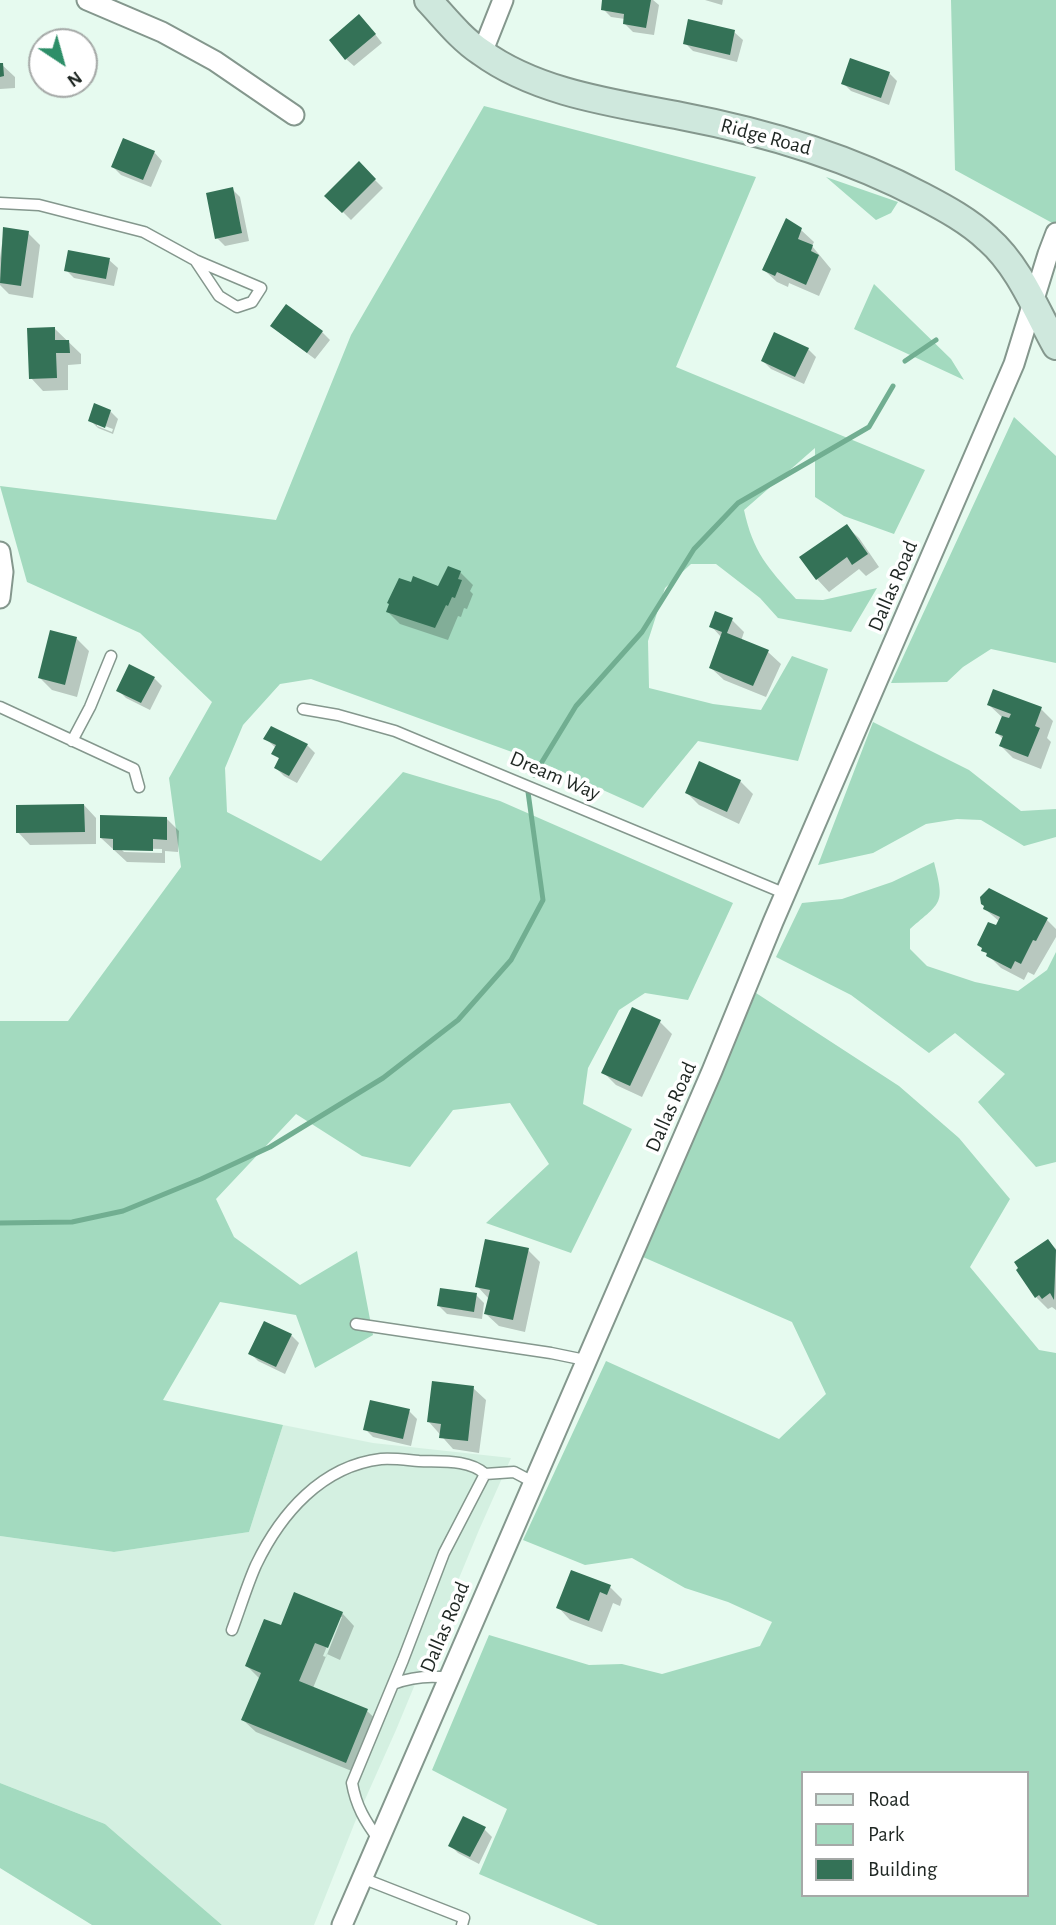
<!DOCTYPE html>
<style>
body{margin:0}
#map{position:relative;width:1056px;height:1925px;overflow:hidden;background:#e6faef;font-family:"Alegreya Sans",sans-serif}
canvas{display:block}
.legend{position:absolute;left:801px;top:1771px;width:228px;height:126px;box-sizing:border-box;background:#fff;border:2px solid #a5a9a7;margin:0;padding:9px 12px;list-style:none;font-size:21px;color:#1f2723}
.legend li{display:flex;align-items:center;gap:14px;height:35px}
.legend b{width:35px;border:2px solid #a5a9a7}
.north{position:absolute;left:28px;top:28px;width:70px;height:70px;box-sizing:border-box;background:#fff;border:2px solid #a5a9a7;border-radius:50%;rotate:144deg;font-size:19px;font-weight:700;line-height:28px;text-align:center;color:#1f2723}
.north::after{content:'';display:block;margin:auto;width:24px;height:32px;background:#2d8e68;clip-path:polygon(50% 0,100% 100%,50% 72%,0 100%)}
</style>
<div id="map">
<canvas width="1056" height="1925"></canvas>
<ul class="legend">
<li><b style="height:9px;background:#cfe8dd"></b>Road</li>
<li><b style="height:19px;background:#a3dabf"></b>Park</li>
<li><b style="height:19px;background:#347257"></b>Building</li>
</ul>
<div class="north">N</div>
</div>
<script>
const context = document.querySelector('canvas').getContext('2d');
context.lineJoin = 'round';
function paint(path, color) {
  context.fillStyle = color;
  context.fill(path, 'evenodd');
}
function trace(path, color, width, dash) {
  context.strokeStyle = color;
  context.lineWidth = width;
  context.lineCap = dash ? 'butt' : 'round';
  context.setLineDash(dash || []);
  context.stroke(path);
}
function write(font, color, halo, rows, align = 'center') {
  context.font = font + ' "Alegreya Sans",sans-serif';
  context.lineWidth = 7;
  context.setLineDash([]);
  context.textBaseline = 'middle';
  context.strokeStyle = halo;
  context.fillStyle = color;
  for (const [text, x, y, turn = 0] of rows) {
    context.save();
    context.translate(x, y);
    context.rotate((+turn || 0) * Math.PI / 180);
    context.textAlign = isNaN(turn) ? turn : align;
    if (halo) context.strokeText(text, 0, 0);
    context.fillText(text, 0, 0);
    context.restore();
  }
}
paint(new Path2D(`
 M283,1425l90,18 138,15 -32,72 -83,200 -41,92 -41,103h-92l-117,-101 -105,-41v-247l114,16 135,-20z`), '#d4f0e1');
paint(new Path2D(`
 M951,0h105v225l-101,-55z
 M484,106l272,71 -80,190 249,103 -31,64 -50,-18 -29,-19v-49l-71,62c9,42 24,58 52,89l27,1 54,-12 -26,44 -73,-14 -18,-20 -44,-34h-25l-26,24 -17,53 1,47 64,16 48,6 31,-54 36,13 -30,92 -100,-20 -55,67 -98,-44 -234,-85 -31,5 -37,41 -18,43 2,44 94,49 82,-89 97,29 233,102 -45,97 -43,-7 -26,17 -31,58 -5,36 49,25 -61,124 -85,-30 63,-59 -39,-61 -57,7 -43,57 -48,-11 -66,-42 -80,85 18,38 66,48 57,-34 16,84 -58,33 -19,-53 -76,-13 -57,98 120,25 -34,107 -135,20 -114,-16v-515h68l113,-154 -12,-89 43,-76 -72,-69 -113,-51 -27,-96 276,34 75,-185z
 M826,177l72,25 -7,11 -15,7z
 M874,284l77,75 13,21 -110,-51z
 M1014,417l42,39v207l-65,-14 -28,18 -16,15 -56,1z
 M873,722l96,48 52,41 35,-2v28l-32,9 -43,-26 -24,-1 -31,5 -53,29 -55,12z
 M934,862c11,43 8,39 -24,67v20l17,17 48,16 43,9 29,-21 9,-18v210l-20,5 -58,-65 27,-28 -50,-41 -26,20 -78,-58 -75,-38 26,-54 40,-4 50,-17z
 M756,993l143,93 60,52 51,61 -40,68 69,83 17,3v572h-458l-119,-51 28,-65 -75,-39 57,-135 100,30 33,-1 40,10 98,-28 12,-24 -44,-20 -43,-14 -53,-30 -47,7 -62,-25 83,-179 173,78 47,-45 -34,-72 -149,-65zM802,1773h224v122h-224z
 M0,1783l105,41 117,101h-130l-92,-57z`), '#a3dabf');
paint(new Path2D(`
 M604,0h49l6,5 -5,30 -21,-3 -8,-8v-5l-14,-2 -8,-8z
 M705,0h18l-1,5z
 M367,24l15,19 -28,23 -8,-7z
 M734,32l9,8 -6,22 -44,-11 -8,-8z
 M0,63l15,14v11l-15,1z
 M889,73l8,8 -8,24 -38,-14 -8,-8z
 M154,152l8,9 -11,26 -30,-12 -8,-8z
 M359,164l24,24 -32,32 -24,-24z
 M232,189l8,8 9,44 -24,5 -8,-8z
 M4,229l24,4 12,12 -7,53 -24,-4 -9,-9v-27z
 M801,230l13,12 -2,4 19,23 -12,27 -30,-13 -1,4 -11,-5 -13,-12z
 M109,260l9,8 -4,18 -40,-8 -8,-8z
 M55,329l26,25v10l-13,1v25l-25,1 -12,-13z
 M322,332l8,8 -15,19 -35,-26z
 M808,349l8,8 -12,27 -33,-15 -8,-8z
 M110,411l8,8 -5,15 -15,-6 -8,-8zM97,423l16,6 -1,3 -15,-6z
 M846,526l13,12 20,29 -13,9 -7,-7 -30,23 -12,-13z
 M460,572l13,13 -3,6 3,3 -6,15 -3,-1 -3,9 -3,-1 -10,24 -48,-16 -12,-12 51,-24z
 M732,620l12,12 -3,9 27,11 13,12 -15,33 -42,-17 -13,-12 11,-30 -11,-12z
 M76,638l13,13 -12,46 -25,-7 -12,-12z
 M154,678l8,8 -12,24 -24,-12 -8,-8z
 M989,705l52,4 12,12 -6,17 4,4 -10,27 -28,-11 -12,-12 2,-7 -6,-6 6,-15z
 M266,739l41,6 8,8 -18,30 -13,-7 -8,-8 4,-8 -6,-7 2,-5z
 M740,781l13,13 -14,30 -40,-19 -12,-12z
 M84,805l12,13v26l-66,1 -12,-13z
 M166,818l13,13 -1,21 -13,-1v12l-38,-1 -26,-24zM120,848l42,1v4l-38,-1z
 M985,909l62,11 9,9v8l-22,38 -6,-3 -4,8 -23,-12 -18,-18 17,-28z
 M660,1022l12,12 -30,63 -26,-12 -13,-13z
 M1048,1241l8,8v61l-4,-3 -4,2 -12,-12z
 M528,1250l12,12 -15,70 -26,-6 -13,-12 3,-15 -12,-13z
 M476,1295l8,8 -2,16 -35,-5 -8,-8z
 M291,1335l8,8 -14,31 -27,-13 -8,-8z
 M473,1388l13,12 -7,53 -26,-4 -24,-27z
 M409,1411l8,8 -6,27 -38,-9 -8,-8z
 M610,1587l12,12 -2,7 -7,-3 -11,29 -32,-12 -12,-13z
 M342,1613l12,13 -14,34 -13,-6 -14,34 54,23 13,12 -21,51 -103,-42 -13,-12 17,-41 -13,-13zM339,1617h3l-16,40 -3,-1z
 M484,1829l8,8 -13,27 -21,-11 -8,-8z`), '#0003');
trace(new Path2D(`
 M905,361l31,-21
 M534,775l42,-69 66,-74 52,-83 44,-46 131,-76 24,-41
 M0,1223l72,-1 51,-11 78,-32 69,-32 113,-69 75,-58 53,-60 32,-60 -15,-108`), '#71ae91', 5);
paint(new Path2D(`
 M602,0h49l-5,28 -23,-4 1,-10 -23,-4z
 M359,14l17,20 -31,26 -16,-20z
 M688,19l47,11 -5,25 -47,-11z
 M850,58l40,14 -9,26 -40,-14z
 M0,63h3l1,13 -4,1z
 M123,138l32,13 -12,29 -32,-13z
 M359,161l17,18 -34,34 -18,-17z
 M233,187l9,46 -27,6 -9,-46z
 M786,218l16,10 -4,11 15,6 -2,6 8,4 -13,30 -29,-13 -2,4 -13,-6z
 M3,227l26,4 -8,55 -21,-3z
 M68,250l42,8 -4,21 -42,-8z
 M286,304l37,27 -16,22 -37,-27z
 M55,327v13h14l1,13h-14l1,25 -28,1 -2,-51z
 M774,332l35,16 -14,29 -34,-16z
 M94,403l17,7 -6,18 -17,-7z
 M847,524l21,30 -16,11 -5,-8 -31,23 -17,-23z
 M448,566l13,5 -3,8 4,1 -7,18 -3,-1 -4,9 -2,-1 -11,23 -49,-16 3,-8 -2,-1 12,-25 12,4 2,-6 25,10z
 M715,611l18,7 -6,15 42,17 -16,36 -44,-18 13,-36 -13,-5z
 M50,630l27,7 -12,48 -27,-7z
 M129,664l26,13 -14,26 -25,-12z
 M993,689l49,18 -7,19 5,2 -12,29 -29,-11 4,-10 -8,-3 7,-17 7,2 2,-4 -24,-9z
 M271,726l37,18 -19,32 -15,-8 5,-10 -8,-4 5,-9 -13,-6z
 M699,761l42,19 -14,32 -42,-19z
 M84,804l1,28 -69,1v-28z
 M100,815l67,2v23l-14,-1v12l-40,-1v-11l-13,-1z
 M989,888l59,30 -12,23 -3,-1 -12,24 -6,-3 -4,8 -25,-13 1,-3 -6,-2 1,-3 -5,-3 11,-23 8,3 4,-8 -17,-8 1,-3 -3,-2 -1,-7z
 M632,1007l29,13 -31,66 -29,-13z
 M485,1239l44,9 -16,72 -29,-6 6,-24 -15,-3z
 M1048,1239l8,11 -2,50 -4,-7 -8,6 -3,-4 -4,3 -19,-28 2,-2 -4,-6z
 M440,1288l37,5 -3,19 -37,-6z
 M264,1321l28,13 -16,33 -28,-13z
 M432,1381l42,5 -6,55 -29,-3 2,-14 -14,-2z
 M370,1400l40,9 -7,30 -40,-9z
 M571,1570l40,15 -4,10 -7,-3 -11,29 -33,-13z
 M294,1592l49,20 -15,36 -13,-5 -16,38 69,28 -22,54 -105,-43 20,-47 -16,-7 19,-47 17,6z
 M463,1816l23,11 -16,30 -22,-11z`), '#347257');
const lane = new Path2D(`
 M0,203l39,2 105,27 51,28 66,28 -9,14 -15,5 -18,-11 -24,-36
 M0,707l134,62 5,18
 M303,709l35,6 57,16 391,163
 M72,741l18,-34 21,-51
 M356,1324l195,29 34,7
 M232,1630c8,-21 15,-45 24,-65 25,-52 66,-99 125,-106 12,-1 26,1 38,2 21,1 50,-2 66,13
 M393,1684c19,-7 35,-9 55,-6
 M379,1840c-14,-19 -23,-34 -27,-57l51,-123 41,-107 41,-79 29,-2 19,10
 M362,1878l102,40 -2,7`);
const street = new Path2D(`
 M87,0l75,32 53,29 79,54
 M482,53l21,-53
 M0,552l3,20 -3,26
 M342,1925l370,-854 61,-149 241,-558 34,-110 8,-21`);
const secondary = new Path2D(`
 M428,0c17,18 32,38 53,52 56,41 133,51 200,64 84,16 165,40 241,80 23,12 47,25 66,43 31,27 48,71 68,107`);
trace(lane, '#84978d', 13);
trace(street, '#84978d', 23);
trace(secondary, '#84978d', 30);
trace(lane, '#fff', 10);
trace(street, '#fff', 19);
trace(secondary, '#cfe8dd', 26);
write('21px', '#1f2723', '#fff', [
 ["Ridge Road",766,137,15],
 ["Dallas Road",893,586,-67],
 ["Dream Way",555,776,23],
 ["Dallas Road",671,1107,-66],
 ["Dallas Road",445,1627,-67]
]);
</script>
